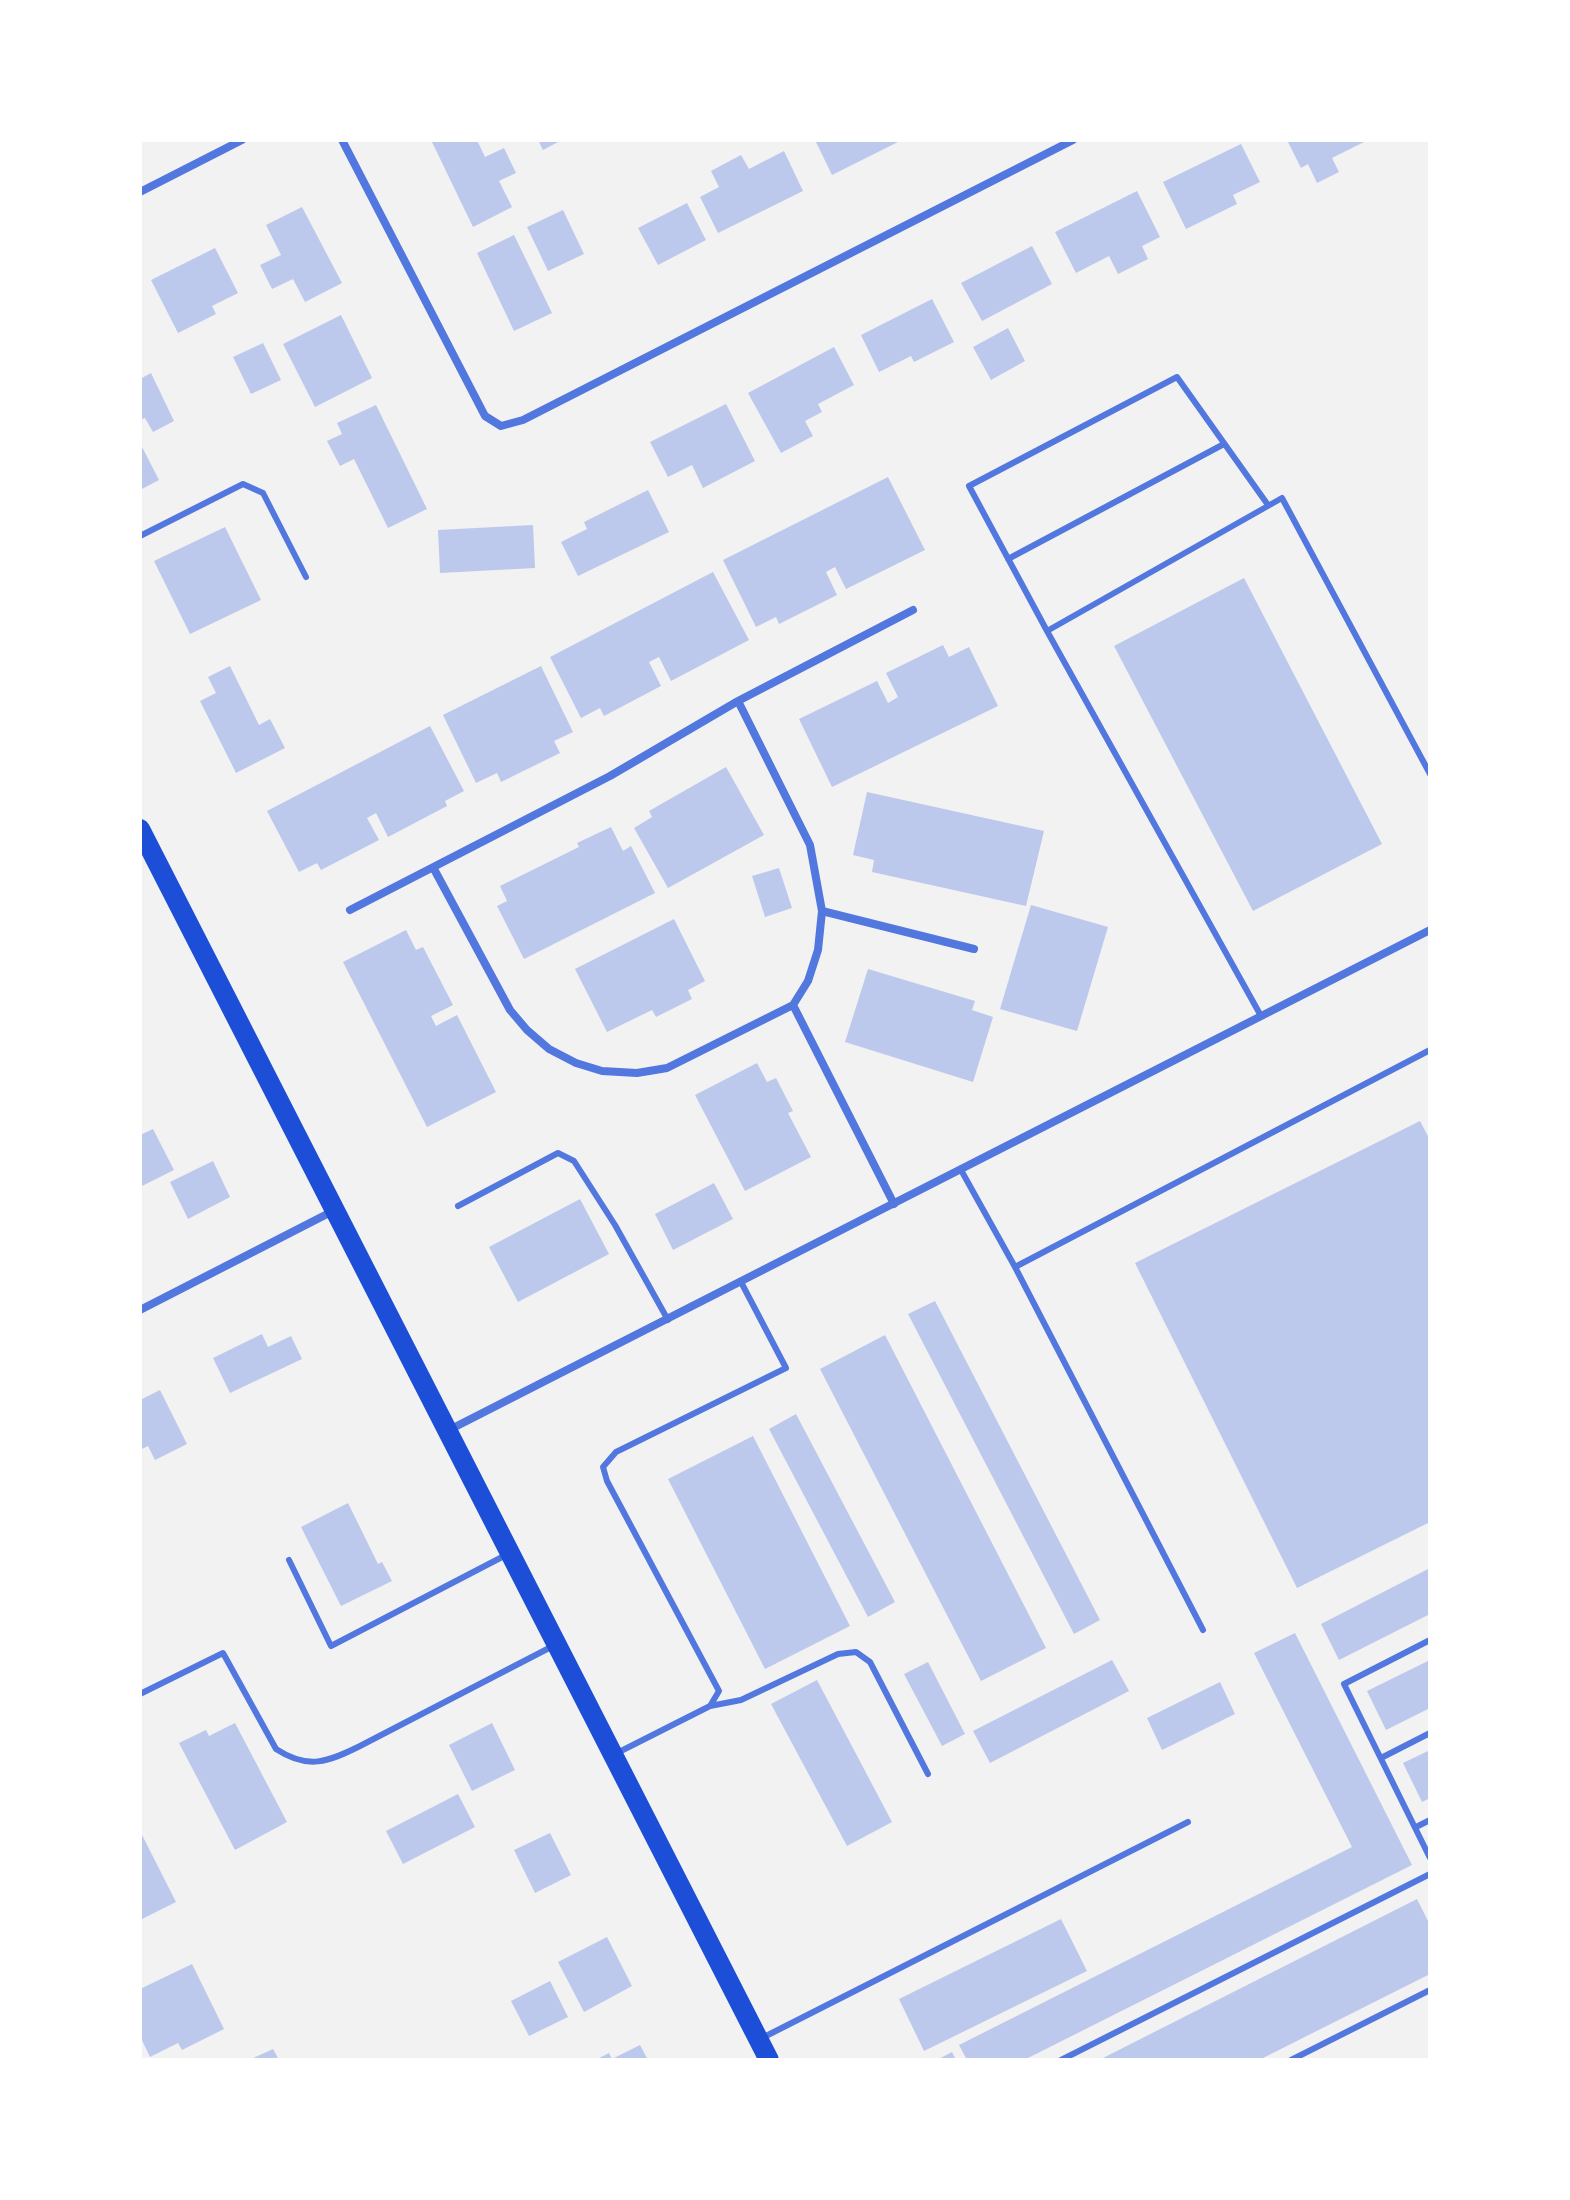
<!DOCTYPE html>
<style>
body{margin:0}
#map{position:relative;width:1570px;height:2200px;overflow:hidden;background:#f2f2f2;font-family:Cabin,sans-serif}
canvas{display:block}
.frame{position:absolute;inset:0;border:142px solid #fff;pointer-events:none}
</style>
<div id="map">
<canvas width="1570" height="2200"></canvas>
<div class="frame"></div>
</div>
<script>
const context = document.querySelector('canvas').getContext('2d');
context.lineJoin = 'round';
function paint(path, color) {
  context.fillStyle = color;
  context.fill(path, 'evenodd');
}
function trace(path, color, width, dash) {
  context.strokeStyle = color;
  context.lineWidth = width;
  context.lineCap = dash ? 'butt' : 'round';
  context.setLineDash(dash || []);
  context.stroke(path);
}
paint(new Path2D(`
 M431,140h46l8,17 19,-9 12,25 -17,8 13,26 -39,20z
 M538,140h24l-19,10z
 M815,140h87l-70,35z
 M1287,140h81l-36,18 7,14 -22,11 -9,-19 -7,4z
 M1241,144l19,38 -27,13 4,9 -51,25 -23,-47z
 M784,151l19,40 -85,42 -18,-36 19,-10 -8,-16 30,-16 8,14z
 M1137,191l23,46 -18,9 6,13 -30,15 -9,-18 -33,17 -21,-41z
 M687,203l19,37 -48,25 -20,-37z
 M302,207l40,76 -37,19 -12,-23 -21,10 -12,-24 21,-10 -15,-30z
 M563,210l21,44 -36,17 -21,-44z
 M514,235l38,78 -38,18 -37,-78z
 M1032,246l20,38 -70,37 -21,-38z
 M215,248l23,45 -26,13 4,8 -38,19 -27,-53z
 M932,299l22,43 -40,20 -3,-6 -32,16 -18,-37z
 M341,315l31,63 -57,29 -32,-63z
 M1008,328l17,33 -34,19 -18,-33z
 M263,343l18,37 -30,14 -18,-37z
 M834,347l20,38 -36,19 4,8 -17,9 8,15 -32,17 -33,-60z
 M151,373l23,48 -21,11 -8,-14 -5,2v-41z
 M726,404l29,57 -52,27 -11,-23 -24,12 -18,-35z
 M376,405l51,104 -39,19 -34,-69 -14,7 -13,-25 15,-7 -5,-11z
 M140,443l19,37 -19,10z
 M888,477l37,73 -79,39 -11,-22 -9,5 11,23 -58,29 -3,-7 -20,10 -33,-67z
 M648,490l21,42 -91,44 -17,-34 26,-13 -3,-7z
 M533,525l2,43 -95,5 -2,-43z
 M225,527l36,73 -71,34 -36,-73z
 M713,572l36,68 -78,41 -12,-24 -10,5 12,24 -57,30 -4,-8 -19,10 -31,-61z
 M1244,578l138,266 -129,67 -139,-265z
 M943,645l6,12 20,-10 29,59 -166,81 -33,-68 78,-38 11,22 10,-6 -12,-24z
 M230,666l29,59 11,-6 15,29 -49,25 -36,-72 16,-8 -8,-16z
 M541,666l32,66 -19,9 6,12 -59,29 -4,-9 -21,10 -33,-68z
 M430,726l34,65 -19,10 2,5 -59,31 -12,-24 -9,5 12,22 -58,30 -4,-7 -18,9 -32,-61z
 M726,767l38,68 -96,53 -34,-60 18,-11 -3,-6z
 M867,792l177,39 -18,75 -154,-34 2,-12 -21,-5z
 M611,827l12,24 8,-5 24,47 -131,66 -27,-53 10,-5 -7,-15 79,-39 -2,-4z
 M779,868l13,40 -27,9 -13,-41z
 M1031,905l77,22 -31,104 -77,-22z
 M674,919l31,62 -17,9 4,9 -36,18 -4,-7 -45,22 -32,-63z
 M406,930l10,20 7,-3 30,58 -22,11 5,10 21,-11 39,77 -69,35 -84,-165z
 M868,969l107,32 -3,9 21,7 -20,65 -128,-40z
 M757,1063l10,19 9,-4 17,33 -5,2 23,44 -66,34 -50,-96z
 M1420,1121l10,19v382l-133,66 -162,-325z
 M153,1129l21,41 -34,17v-52z
 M213,1161l17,36 -42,22 -18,-37z
 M714,1183l19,36 -60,31 -18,-36z
 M580,1199l29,55 -91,48 -29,-55z
 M935,1301l165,319 -26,14 -166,-320z
 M262,1334l6,13 23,-11 11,23 -72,34 -17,-35z
 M885,1335l161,313 -65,33 -161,-312z
 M160,1390l27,54 -32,16 -7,-14 -8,4v-50z
 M796,1414l99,188 -27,15 -99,-188z
 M753,1436l97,190 -85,43 -97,-190z
 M348,1503l30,61 4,-2 10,19 -51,25 -40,-79z
 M1430,1568v46l-91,46 -18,-36z
 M1295,1633l117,232 -388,195h-57l-8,-15 393,-198 -98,-194z
 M1112,1660l17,31 -139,72 -17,-32z
 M1430,1660v48l-44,22 -19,-39z
 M928,1662l37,72 -23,12 -38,-72z
 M817,1680l75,142 -45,24 -76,-142z
 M1220,1682l15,32 -73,36 -15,-32z
 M235,1723l52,99 -52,28 -56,-107 27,-13 3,6z
 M492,1723l23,47 -43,21 -23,-46z
 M1430,1750v48l-8,4 -19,-39z
 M458,1794l17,33 -72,37 -17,-33z
 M140,1831l36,71 -36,18z
 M550,1833l21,42 -36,18 -21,-43z
 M1417,1899l13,26v49l-171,86h-160z
 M1061,1919l26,52 -163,80 -25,-52z
 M607,1937l25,49 -48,26 -26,-50z
 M192,1964l32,65 -42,21 -4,-7 -28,14 -10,-21v-47z
 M550,1981l18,36 -39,19 -18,-35z
 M640,2045l8,15h-53l14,-7 3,6z
 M273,2049l6,11h-30z
 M952,2052l4,8h-19z`), '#bdc9ec');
trace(new Path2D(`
 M140,536l103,-52 20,9 43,84
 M1008,559l216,-115
 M1047,631l-78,-145 208,-109 91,128
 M1261,1016l-214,-385 235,-133 148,276
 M961,1170l54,97 415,-217
 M458,1206l100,-53 16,8 41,64 53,95
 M1015,1267l188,363
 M289,1560l42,86 175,-91
 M1430,1640l-86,44 86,174
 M140,1694l83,-41 53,96c32,21 52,13 84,-3l193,-100
 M710,1706l31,-6 97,-46 18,-2 14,10 58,112
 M617,1753l93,-47 9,-15 -112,-210 -4,-14 13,-15 170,-84 -45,-86
 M1381,1758l49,-25
 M1416,1827l14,-7
 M762,2038l426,-216
 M1061,2060l369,-186
 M1291,2060l139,-70`), '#5277de', 6);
trace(new Path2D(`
 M342,140l143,276 16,10 22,-6 550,-280
 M140,192l102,-52
 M434,869l76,141 17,20 22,19 27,14 26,8 35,2 30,-5 126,-63 15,-24 10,-31 4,-39 -12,-66 -72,-144
 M350,910l260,-134 128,-75 175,-91
 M822,911l152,38
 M793,1005l101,199
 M140,1310l195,-100
 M449,1430l981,-500`), '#5277de', 8);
trace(new Path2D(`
 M140,829l629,1231`), '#1d4ed8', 20);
</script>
